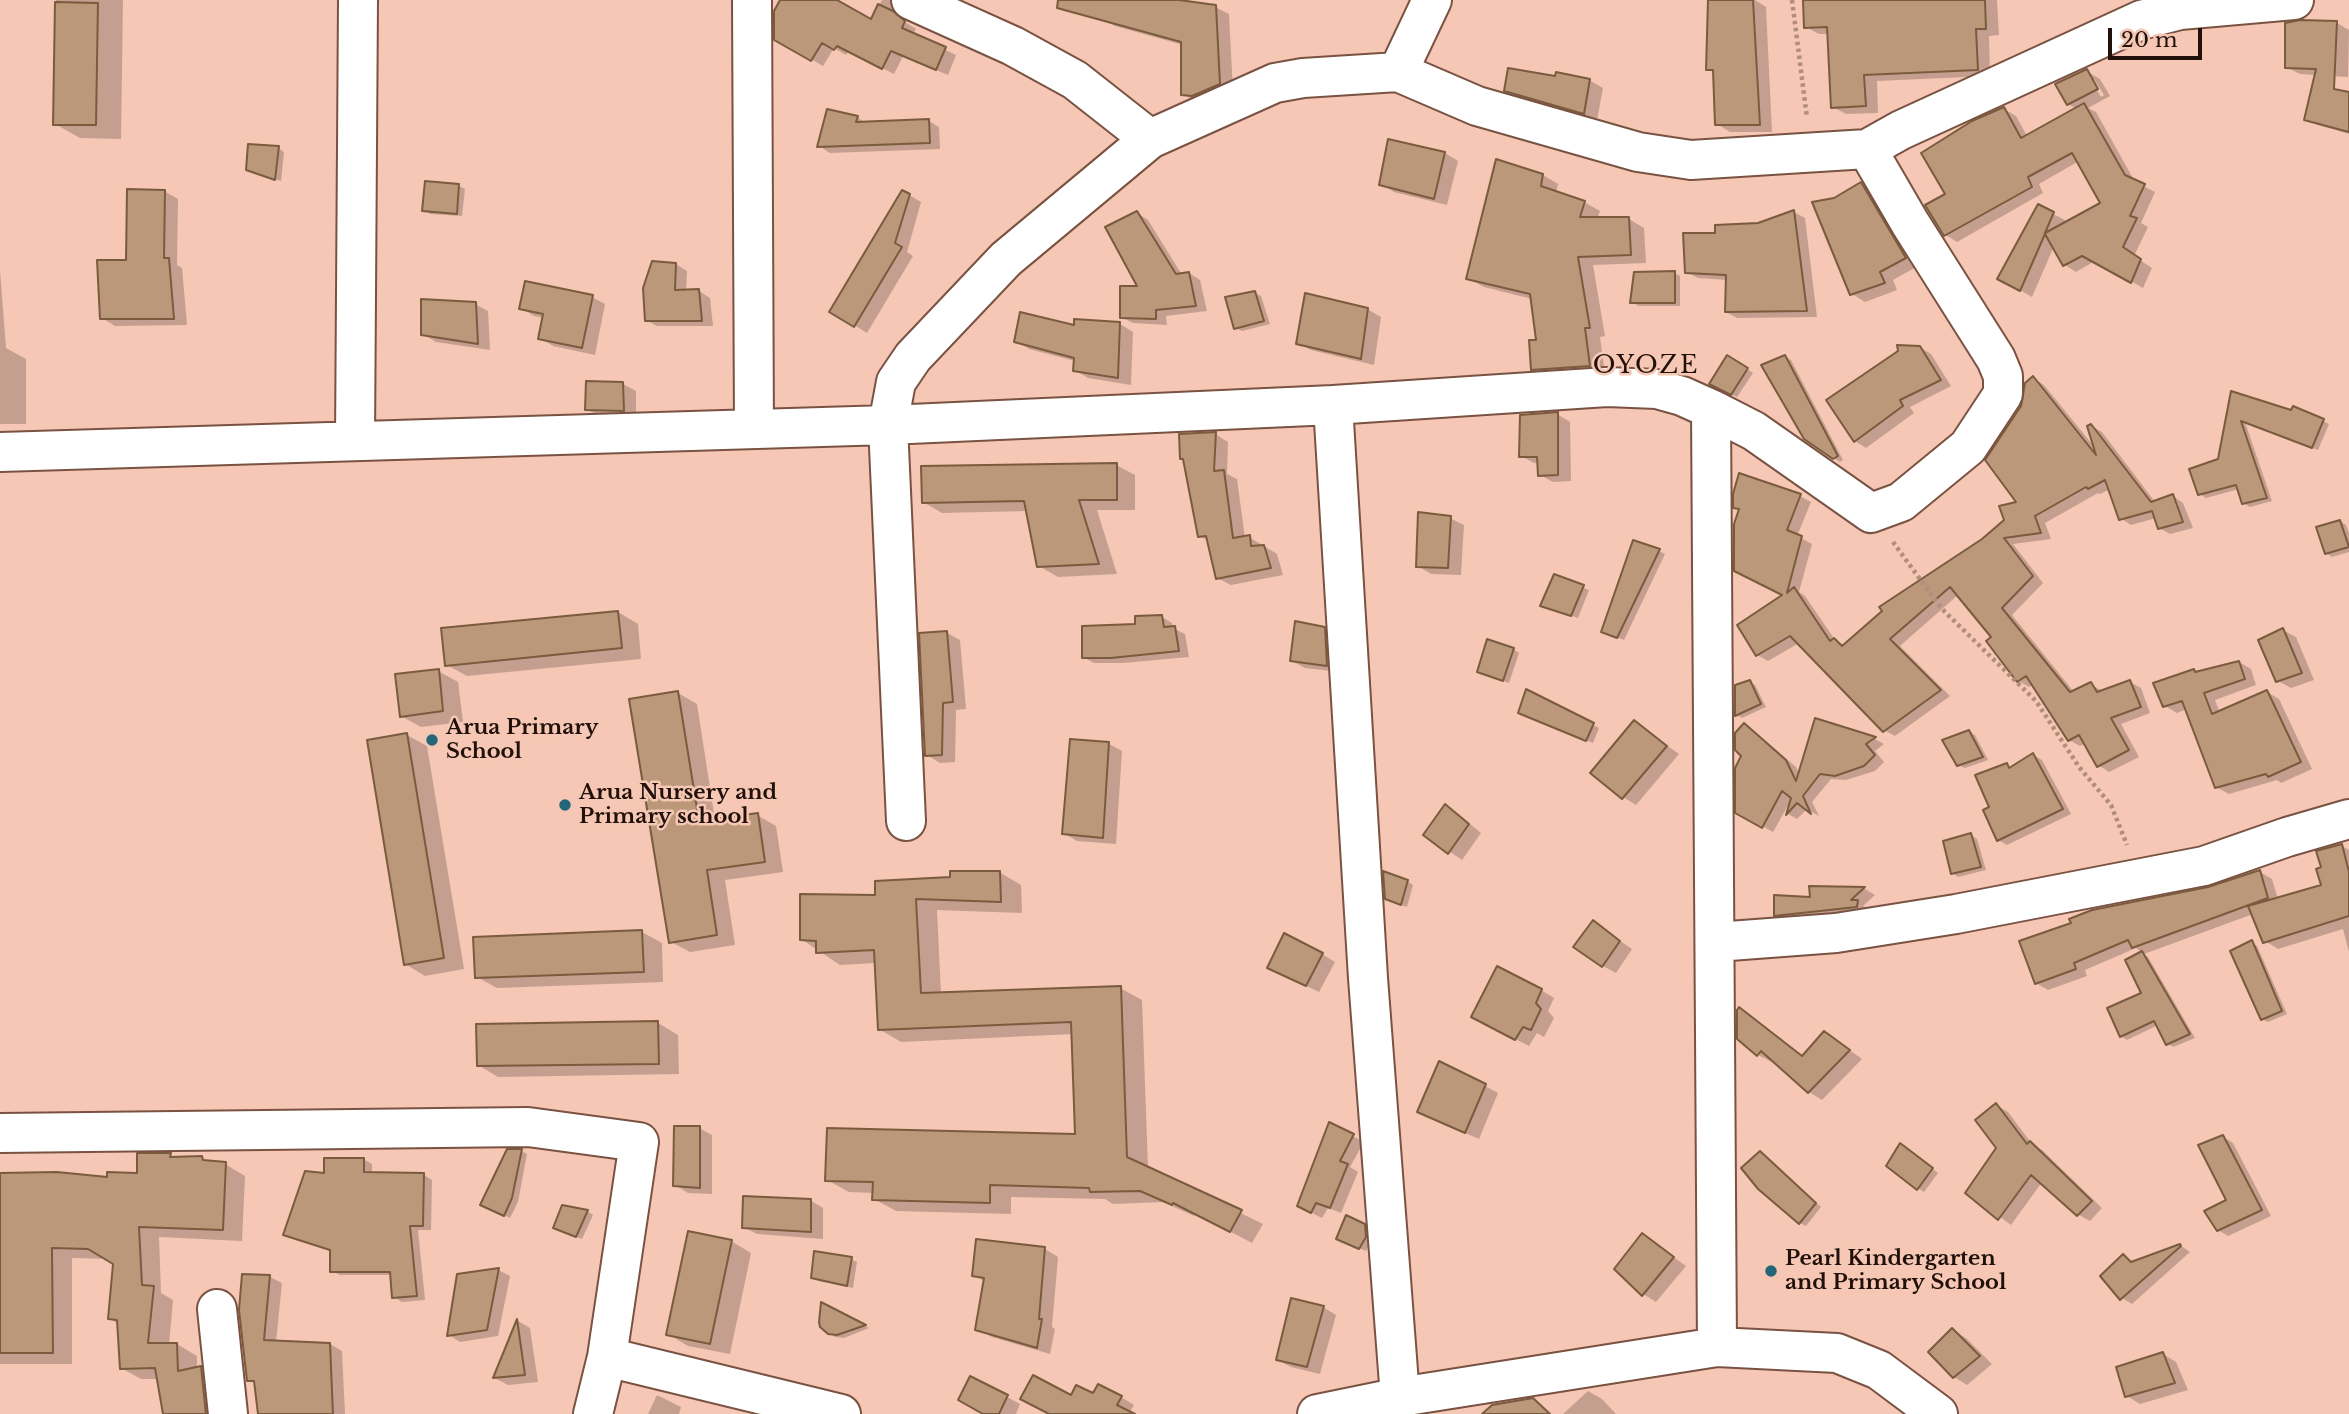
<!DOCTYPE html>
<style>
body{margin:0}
#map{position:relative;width:2349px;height:1414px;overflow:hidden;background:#f5c7b4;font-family:"Libre Baskerville",serif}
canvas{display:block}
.scale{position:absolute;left:2108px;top:28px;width:94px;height:32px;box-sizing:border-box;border:4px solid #21110a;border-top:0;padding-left:9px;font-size:21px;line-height:24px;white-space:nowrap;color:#21110a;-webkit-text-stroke:5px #f5c7b4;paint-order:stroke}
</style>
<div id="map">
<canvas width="2349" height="1414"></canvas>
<div class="scale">20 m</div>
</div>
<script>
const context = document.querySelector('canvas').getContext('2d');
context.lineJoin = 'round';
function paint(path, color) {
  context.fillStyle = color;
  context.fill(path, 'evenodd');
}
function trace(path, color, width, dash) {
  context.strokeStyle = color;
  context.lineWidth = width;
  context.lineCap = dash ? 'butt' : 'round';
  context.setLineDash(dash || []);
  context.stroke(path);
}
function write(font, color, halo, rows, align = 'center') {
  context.font = font + ' "Libre Baskerville",serif';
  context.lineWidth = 5;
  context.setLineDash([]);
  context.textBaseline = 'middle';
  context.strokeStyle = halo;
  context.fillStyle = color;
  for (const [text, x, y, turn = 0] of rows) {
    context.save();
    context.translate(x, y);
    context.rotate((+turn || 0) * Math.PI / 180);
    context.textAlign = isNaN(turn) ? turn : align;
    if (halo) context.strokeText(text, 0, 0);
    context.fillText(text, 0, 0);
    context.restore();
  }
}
paint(new Path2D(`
 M56,0h67l-2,139 -41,-1 -25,-14z
 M782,0h51l38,21 11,-21h20l-2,9 5,13 11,7 -3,5 43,21 -8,20 -45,-19 -9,18 -45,-23 -3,4 -12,-7 -11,18 -47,-27z
 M1105,0h69l41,7 14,7 4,77 -37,11 -13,-8v-49l-68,-19 -13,-7z
 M1710,0h45l11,7 6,125h-42l-13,-8 -2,-51 -7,-4z
 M1805,0h192l2,35 -10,1 1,40 -113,5 1,32 -32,1 -13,-7 -3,-73h-11l-13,-7z
 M2337,23l12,7 -1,47 -48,-3 -14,-7z
 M2086,71l14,8 10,17 -22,12 8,4 39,70 20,10 -14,31 7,4 -14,29 18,12 -9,20 -48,-27 -19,11 -11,-7 -11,-19 -22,51 -33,-19 40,-71 26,13 -2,6 40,-23 -24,-42 -40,23 4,9 -86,49 -11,-7 -19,-29 20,-11 57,-86 12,7 11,20 50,-27 -9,-5zM2090,79h4l10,16 -3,2z
 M1557,78l32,2 14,8 -6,32 -78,-22 -14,-8z
 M2314,86l35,5v43l-31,-9 -12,-6z
 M828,111l30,7 8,5 63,-2 10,6 1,22 -110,4 -11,-7z
 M278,148l6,4 -3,29 -27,-9z
 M1445,153l13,8 -11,44 -53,-13 -13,-8z
 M1543,175l15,9 -2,9 28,9 16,9 -3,8h32l15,9 2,35 -53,2 12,71 -5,1 5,37 -57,4 -16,-9 6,-27 -6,-43 -48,-12 -16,-9z
 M1861,184l13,8 44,74 -25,14 4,10 -32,12 -13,-8 -18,-95z
 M459,186l6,3 -3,27 -32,-2 -6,-4z
 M164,191l14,8 -1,66 5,3 5,57 -72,1 -13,-8 26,-57z
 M909,195l12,7 -14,50 6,4 -46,77 -35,-22z
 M1794,212l11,6 12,99 -80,1 -11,-6 1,-32 -29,-2 -11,-6 30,-38 42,-9z
 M1137,213l11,7 34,55 7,-2 11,7 7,31 -41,5 1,9 -34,-2 -12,-6 19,-30z
 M676,264l11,7 -1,21 13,-1 11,7 3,28h-56l-11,-6z
 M0,270l6,78 20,11v65h-26z
 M1674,273l6,3v30h-42l-6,-4z
 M1255,293l6,3 9,28 -28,7 -6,-3z
 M592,297l13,7 -10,51 -42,-9 -13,-8 4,-20 -10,-2 -13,-8z
 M475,304l13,7 2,39 -54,-8 -13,-8z
 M1367,309l14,8 -7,48 -63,-15 -13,-7z
 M1120,324l13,8 -2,53 -43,-7 -13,-8v-9l-46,-12 -13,-8 60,-14z
 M1919,347l12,7 20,32 -41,21 4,6 -48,35 -11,-7z
 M1727,357l26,16 -16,24 -20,-10z
 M1785,357l6,3 52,100 -3,2 -6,-4z
 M2033,378l11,7 52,64 -5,-23 11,6 53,70 18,-6 10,7 10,25 -23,6 -11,-6 -3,-10 -25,7 -11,-7 -10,-29 -10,5 -2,-1 -53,30 6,16 -38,5 30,39 -31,32 62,77 17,-8 11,7 28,-9 11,6 9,25 -29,11 18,33 -30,15 -11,-7 -12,-22 -6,3 -11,-6 -35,-56 -5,3 -10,-6 -30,-40 4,-3 -34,-44 -59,52 50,50 -55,40 -11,-6 -85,-87 -31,18 -11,-6 28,-59 -38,-19 53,-81 11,6 -14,34 15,8 -13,48 6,4 30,44 10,6 138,-106 23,-20 14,-17 3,-96z
 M623,384l13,7v27l-36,-1 -13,-8z
 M2232,394l60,18 2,-4 35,16 -11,26 -73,-28 27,79 -22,6 -7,-4 -4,-14 -33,9 -6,-4 20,-33z
 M1557,414l13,8 1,59 -18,1 -13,-7 -1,-12h-5l-13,-7z
 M1215,434l13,8 -1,32 10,5 8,59 4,-1 28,17 6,21 -52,10 -14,-7 -8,-37 -9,-5z
 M1116,465l19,10v35h-38l20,64 -59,3 -19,-11 -12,-55 -85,2 -19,-11z
 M1450,518l14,7 -3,50 -30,-1 -13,-8z
 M2340,521l6,4 3,8v19l-17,5 -6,-4z
 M1659,551l6,3 -41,86 -15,-6z
 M1555,576l34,14 -11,28 -35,-12z
 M618,612l20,12 3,35 -174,17 -20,-11z
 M1162,617l10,6 1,5 12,6 4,23 -66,6h-29l-11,-6 54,-32z
 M1324,629l13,7 3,36 -35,-4 -13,-7z
 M2283,630l13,7 18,43 -23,8 -13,-7z
 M947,633l13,7 6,69 -10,1 -1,52 -15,1 -13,-8z
 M1513,649l6,4 -10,30 -24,-8z
 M2239,662l12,7 5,16 -41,15 5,13 47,-21 12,7 33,70 -31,14 -4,-3 -48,14 -13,-7 -29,-78 -10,4 -12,-7 29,-35 4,2z
 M438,671l20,11 5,40 -42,5 -20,-11z
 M1749,682l6,3 11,22 -24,11 -5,-3z
 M1527,692l72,36 -6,15 -67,-27z
 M678,693l19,11 18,116 42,-5 19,11 7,46 -58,8 10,65 -45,7 -19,-10z
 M1816,720l59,19 9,5 -9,7 9,11 -9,9 -29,9 -15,-1 -19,23 7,14 -12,-7 -10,10 -9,-5 3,-14 -18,32 -36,-20 6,-57 1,-30 10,6 42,36 4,8z
 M1635,723l44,31 -43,51 -13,-8z
 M1969,732l6,3 13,25 -23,8 -7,-3z
 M407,735l20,11 37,223 -39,7 -20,-12z
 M1109,744l13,7 -6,93 -39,-3 -14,-8z
 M2033,755l9,5 29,54 -64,31 -9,-5 -7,-32 16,-43 5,3z
 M1445,806l13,8 23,19 -19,27 -37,-25z
 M1971,835l6,4 9,31 -28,7 -6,-4z
 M2342,846l7,4v102l-6,-23 -65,20 -13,-8 -12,-27 -109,40 4,3 47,81 -22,9 -6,-4 -9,-18 -31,15 -6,-4 22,-43 -16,-32 16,-8 -7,-5 -51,22 2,6 -39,14 -12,-7 173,-94 51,-17 12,7 6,20 45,-13v-17z
 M999,872l22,13 1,28 -85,-3 4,84 179,-6 22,12 6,168 115,56 -11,19 -57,-30 -1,3 -31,-14 -50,2 -8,-5 -94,-2v17l-115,-3 -22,-12v-6l-25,-1 -22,-12 250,-44 -4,-102 -172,8 -22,-13 -3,-66 -36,2 -39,-26 76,-42 74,-18z
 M1407,881l6,4 -6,22 -14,-5z
 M1811,888l54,1 10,6 -12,11 6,3 -82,12 -11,-6 36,-16z
 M1593,922l39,27 -16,24 -13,-7z
 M642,932l20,11 1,39 -166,6 -20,-11z
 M2251,942l6,4 30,68 -19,8 -6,-3z
 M1322,954l13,8 -16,30 -50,-24z
 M1541,990l13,8 -6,13 6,7 -10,19 -7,-4 -8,13 -43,-22z
 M1740,1010l63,47 34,-16 25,18 -40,41 -13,-8 -36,-32 -1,2 -14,-7 -19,-17z
 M658,1023l20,12 1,39 -181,3 -20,-12z
 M1485,1086l13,7 -19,46 -47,-20z
 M1996,1105l12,7 24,32 10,6 60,58 -12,13 -11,-6 -37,-33 -31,43 -44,-33 32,-44z
 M1330,1124l34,18 -14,25 8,5 -17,41 -13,-5 -6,10 -12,-6z
 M699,1128l13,7v59l-24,-1 -13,-8z
 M2223,1137l10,6 38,73 -43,20 -10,-6 10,-30z
 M1906,1149l32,24 -14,19 -6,-4z
 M521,1151l6,3 -9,48 -8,16 -21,-10z
 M1760,1153l61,54 -15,19 -6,-3z
 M170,1155l7,4 25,-1 8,4 15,2 20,12 -3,65 -83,-4 2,56 12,7 -4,45 8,-1 20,12v13l4,-1 19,11 4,35h-59l-7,-35h-17l-20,-11 -2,-44 -9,-5 5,-56 -6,-4 -37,-1v106h-72v-190l109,4 30,-4z
 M363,1159l9,5v9l52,2 8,5 -1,50h-13l7,70 -23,2 -8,-5 -2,-22h-52l-8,-4v-19l-47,-17 41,-60z
 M810,1200l13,8v31l-66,-5 -13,-7z
 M587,1211l6,4 -11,24 -21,-8z
 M1364,1225l6,4 1,12 -5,10 -22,-9z
 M1643,1236l43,30 -30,36 -13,-8 -27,-25z
 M731,1241l20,12 -21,101 -42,-8 -20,-12z
 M2180,1245l10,7 -58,52 -10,-6 1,-42 11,7z
 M1045,1249l13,8 -6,70 3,2 -5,25 -58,-17 -13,-7 7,-48 -12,-7z
 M851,1259l6,3 -4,26 -34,-7 -6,-4z
 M498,1270l12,6 -12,60 -38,6 -11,-7z
 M270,1277l12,6 -6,59 54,2 12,7 3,63h-85l-4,-30 -8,-4z
 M822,1305l47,23 -25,10 -9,-1 -6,-4z
 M1323,1307l13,8 -16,59 -29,-7 -13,-7z
 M518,1321l12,7 8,54 -30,3 -13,-7z
 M1953,1330l13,8 26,26 -25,21 -13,-8z
 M2163,1354l13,8 12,28 -48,14 -13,-8z
 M1588,1391l14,8 14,15h-53z
 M657,1395l24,12 -2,7h-31z
 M1094,1395l27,2 13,8 -5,9h-78l21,-17z
 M1007,1397l13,7 -4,10h-30z`), '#0003');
const building = new Path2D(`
 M780,0h57l34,19 7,-15 15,7 12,10 -3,7 44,19 -10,23 -45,-19 -9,18 -45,-23 -3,4 -12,-7 -11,18 -37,-21v-29z
 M1058,0h121l37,5 4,79 -28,12 -11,-1v-53l-124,-34z
 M1708,0h45l7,125h-45l-2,-55h-7z
 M1803,0h182l1,29h-10l2,41 -114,5 2,31 -35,2 -4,-81 -23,1z
 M55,2l43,1 -2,122h-43z
 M2300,20l37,1 -3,68 15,3v40l-45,-12 12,-51 -31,-1v-45z
 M1508,68l47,8 1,-4 34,7 -6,35 -80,-23z
 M2087,69l11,20 -31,16 -12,-21z
 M2084,103l41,72 20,9 -15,32 7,2 -14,29 18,12 -10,24 -49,-27 -19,10 -18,-32 -25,57 -23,-12 41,-75 16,8 -9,21 55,-30 -28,-50 -44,24 4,10 -88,49 -19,-31 20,-11 -24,-41 51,-32 32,-14 17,31z
 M827,109l31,7 -2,6 73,-3 1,24 -113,4z
 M1388,139l57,13 -11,47 -55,-14z
 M248,144l31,2 -4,34 -29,-10z
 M1496,159l47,15 -2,12 44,15 -5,16h49l2,38 -53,2 12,71h-5l5,38 -59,4 -2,-30h7l-6,-46 -64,-15z
 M425,181l34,3 -2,30 -35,-3z
 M1861,182l45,76 -26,14 5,11 -35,12 -38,-93 22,-4z
 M127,189l38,1 -1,68h5l5,61h-74l-3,-59h29z
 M902,190l8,4 -15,49 7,4 -48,80 -25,-15z
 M1794,210l13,101 -82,1 1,-37 -41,-2 -2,-40h32v-8l43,-2z
 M1137,211l39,63 13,-2 7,34 -40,4v9l-36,-1v-32h17l-32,-59z
 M652,261l24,2 -1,27 24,-1 3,32h-57l-2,-33z
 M1675,271v32h-45l4,-31z
 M525,281l68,14 -11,53 -44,-9 5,-25 -24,-5z
 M1255,291l9,30 -30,8 -9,-32z
 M1305,293l63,15 -7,51 -65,-15z
 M421,299l55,3 2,42 -57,-9z
 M1020,312l54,13v-6l46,3 -2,56 -45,-7 1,-13 -60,-16z
 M1897,345l23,1 21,34 -41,20 3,6 -49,36 -28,-42 72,-49z
 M1727,355l21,13 -17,27 -22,-11z
 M1785,355l53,101 -5,3 -29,-20 -43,-74z
 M2033,376l63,79 -9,-29 4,-2 60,78 22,-8 10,28 -25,7 -6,-18 -33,9 -14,-40 -17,9 -2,-2 -51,29 6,17 -37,5 29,38 -31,32 68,84 21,-10 6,10 33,-12 11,27 -30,11 18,32 -32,17 -18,-32 -11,6 -42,-65 -9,6 -31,-41 5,-4 -41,-50 -60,52 51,51 -58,42 -93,-96 -34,20 -19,-31 45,-30 -48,-24v-47l5,-15 -6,-1v-14l6,-21 62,21 -14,36 15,6 -15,57 7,-6 36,54 4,-3 8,8 40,-35 -3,-4 103,-68 22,-19 -5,-14 17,-4 -31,-42 36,-54 4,-23z
 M586,381l37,1 1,29 -39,-1z
 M2231,391l60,19 2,-4 31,13 -12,29 -71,-27 26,77 -25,6 -6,-19 -38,10 -9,-26 29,-10z
 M1558,412v63l-20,1 -1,-19h-18l1,-42z
 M1216,432l-2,39 10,-1 9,68 17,-3 1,11 13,-1 7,23 -55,11 -10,-43 -8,1 -15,-78h-3l-1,-25z
 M1117,463v37h-38l20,64 -62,3 -13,-66 -102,2 -1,-37z
 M1418,512l33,4 -3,52 -32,-1z
 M2340,520l9,27 -24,7 -9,-27z
 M1633,540l27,9 -43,89 -16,-6z
 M1554,574l30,11 -13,31 -31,-10z
 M618,611l4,37 -177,18 -4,-38z
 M1162,615l2,12 11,-1 4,25 -68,7h-29v-32l53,-2v-8z
 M1295,621l30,6 2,39 -37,-5z
 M2283,628l19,45 -26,9 -18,-42z
 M947,631l6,71 -10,1 -1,52 -17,1 -6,-123z
 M1487,639l27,9 -11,33 -26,-9z
 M2239,661l6,18 -41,14 8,21 55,-24 34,72 -33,15 -2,-3 -51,14 -33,-87 -19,6 -10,-24 41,-14 1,3z
 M439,669l4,42 -43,6 -5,-43z
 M1750,680l11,24 -26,12v-31z
 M1526,689l68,34 -8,18 -68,-28z
 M678,691l21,130 59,-8 7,49 -58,8 10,65 -48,8 -40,-244z
 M1815,718l61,19 -10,7 9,11 -11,11 -29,10 -15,-2 -17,22 8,18 -14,-11 -11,12 5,-17 -9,-7 -20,37 -27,-15v-45l6,-12 -6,-6v-17l9,-10 42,37 10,21z
 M1634,720l33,26 -45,53 -32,-26z
 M1969,730l14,27 -26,9 -15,-26z
 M407,733l37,225 -40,7 -37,-225z
 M1070,739l39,3 -6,96 -41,-4z
 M2033,753l30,56 -66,32 -14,-31 6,-3 -14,-32 32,-12 2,5z
 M1445,804l24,20 -21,30 -25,-19z
 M1971,833l10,34 -30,7 -8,-33z
 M2342,844l7,28v44l-86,27 -15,-37 73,-21 -5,-16 5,-2 -5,-16z
 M2260,870l8,28 -136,50 -4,-8 -54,23 2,6 -41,15 -16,-43 52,-18 -2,-4 23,-9 116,-23z
 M950,871h50l1,31 -85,-3 5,94 200,-7 6,171 115,53 -12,22 -57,-29 -1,2 -32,-14 -50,1 -1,-4 -99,-3v18l-118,-3 1,-18 -48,-1 2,-53 248,6 -4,-112 -193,8 -4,-80 -58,3v-12l-16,-1v-46l75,1v-14l75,-4z
 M1383,871l25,9 -7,25 -16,-6z
 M1809,886l56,1 -14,13h7l-1,7 -83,9v-21l36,2z
 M1593,920l27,21 -18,26 -29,-20z
 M642,930l2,42 -169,6 -2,-41z
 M1284,933l39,20 -17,33 -39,-18z
 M2252,940l30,71 -21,9 -31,-69z
 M2142,951l48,83 -24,11 -12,-24 -34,16 -13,-29 34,-15 -16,-33z
 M1497,966l45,23 -6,14 5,6 -10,21 -8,-3 -8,13 -44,-23z
 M1739,1007l63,49 22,-25 26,19 -42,43 -47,-42 -4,5 -20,-17v-29z
 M658,1021l1,43 -182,2 -1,-42z
 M1439,1061l47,23 -21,49 -48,-21z
 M1996,1103l31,41 3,-3 62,60 -15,15 -46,-41 -33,45 -33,-27 31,-45 -21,-28z
 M1329,1122l25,12 -14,27 8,3 -18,44 -14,-5 -5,10 -14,-7z
 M674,1126h26v62l-27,-2z
 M2223,1135l39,75 -45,21 -13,-20 22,-11 -28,-55z
 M1900,1143l33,25 -16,22 -31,-24z
 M507,1149h15l-10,49 -8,18 -24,-11z
 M1760,1151l56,52 -17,21 -41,-35 -17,-21z
 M137,1153h34l-1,4 32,-1 1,4 23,2 -3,68 -84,-3 3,58 12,1 -6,57h29l1,28 23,-5 5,48h-43l-8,-46 -35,1 -3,-49 -9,-1 5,-55 -25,-15 -36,-1 1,105h-53v-180l57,-1 50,5v-5l30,1z
 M324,1158h40v14l60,1 -1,53h-13l7,70 -25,2 -2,-26h-60v-22l-47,-15 22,-64 19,2z
 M743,1196l68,3v33l-69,-4z
 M562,1205l26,5 -12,27 -23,-9z
 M1346,1215l19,9 1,13 -7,12 -23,-10z
 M688,1231l44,9 -22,104 -44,-9z
 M1642,1233l32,24 -32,39 -28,-27z
 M976,1239l69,8 -6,72h3l-5,29 -62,-18 9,-52 -12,-2z
 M2180,1244l1,2 -61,54 -20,-24 23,-22 8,8z
 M814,1251l38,6 -5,29 -36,-8z
 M499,1268l-12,62 -40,6 10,-62z
 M242,1274l28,1 -6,65 66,3 3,71h-75l-4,-33h-7l-8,-71z
 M1291,1298l33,8 -17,61 -31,-7z
 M821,1302l45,23 -29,10 -9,-1 -8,-7 -1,-5z
 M517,1319l8,56 -32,3z
 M1952,1328l28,28 -27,22 -25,-26z
 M2163,1352l12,31 -50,14 -9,-30z
 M1033,1375l38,20 5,-10 17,8 5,-9 24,12 -5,9 18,9h-86l-29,-15z
 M970,1376l38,19 -9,19h-16l-25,-14z
 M1533,1398l17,16h-68l10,-9z`);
paint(building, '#ba9879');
trace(building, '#7a5b3e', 2);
const minor = new Path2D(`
 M752,0l2,429
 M911,0l102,46 62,34 75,59
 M1398,72l79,34 161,46 53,8 176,-11 34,-19 240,-110 39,-10 114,-10
 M1333,405l35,573 32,419
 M1711,409l6,938
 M355,441l3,-441
 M0,452l888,-27 445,-20 274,-18 50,2 25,7 29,13 43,22 117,82 30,-11 67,-55 35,-53v-18l-7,-17 -86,-136 -43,-74
 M906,821l-18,-396 8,-43 17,-25 93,-98 144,-120 125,-56 28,-5 95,-6 34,-72
 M1716,942l120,-9 120,-19 248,-48 83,-29 62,-18
 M0,1133l528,-6 111,15 -32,215 -14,57
 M217,1309l11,105
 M607,1357l234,57
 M1317,1414l83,-17 317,-50 120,6 42,17 59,44`);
trace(minor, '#795242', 42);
trace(new Path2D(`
 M1792,0l15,118
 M1893,542l48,66 95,93 43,66 32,38 16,40`), '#b18d7d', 4.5, [3.5, 3.5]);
trace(minor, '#fff', 38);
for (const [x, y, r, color] of [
 [432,740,7,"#25657a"],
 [565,805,7,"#25657a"],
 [1771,1271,7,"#25657a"]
]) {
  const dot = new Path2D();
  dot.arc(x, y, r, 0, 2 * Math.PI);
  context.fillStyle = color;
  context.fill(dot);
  trace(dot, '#f5c7b4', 2.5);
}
write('bold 21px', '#21110a', '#f5c7b4', [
 ["Arua Primary",446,728],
 ["School",446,752],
 ["Arua Nursery and",579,793],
 ["Primary school",579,817],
 ["Pearl Kindergarten",1785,1259],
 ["and Primary School",1785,1283]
], 'left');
context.letterSpacing = '2px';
write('24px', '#21110a', '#f5c7b4', [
 ["OYOZE",1646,366]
]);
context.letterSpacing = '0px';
</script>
